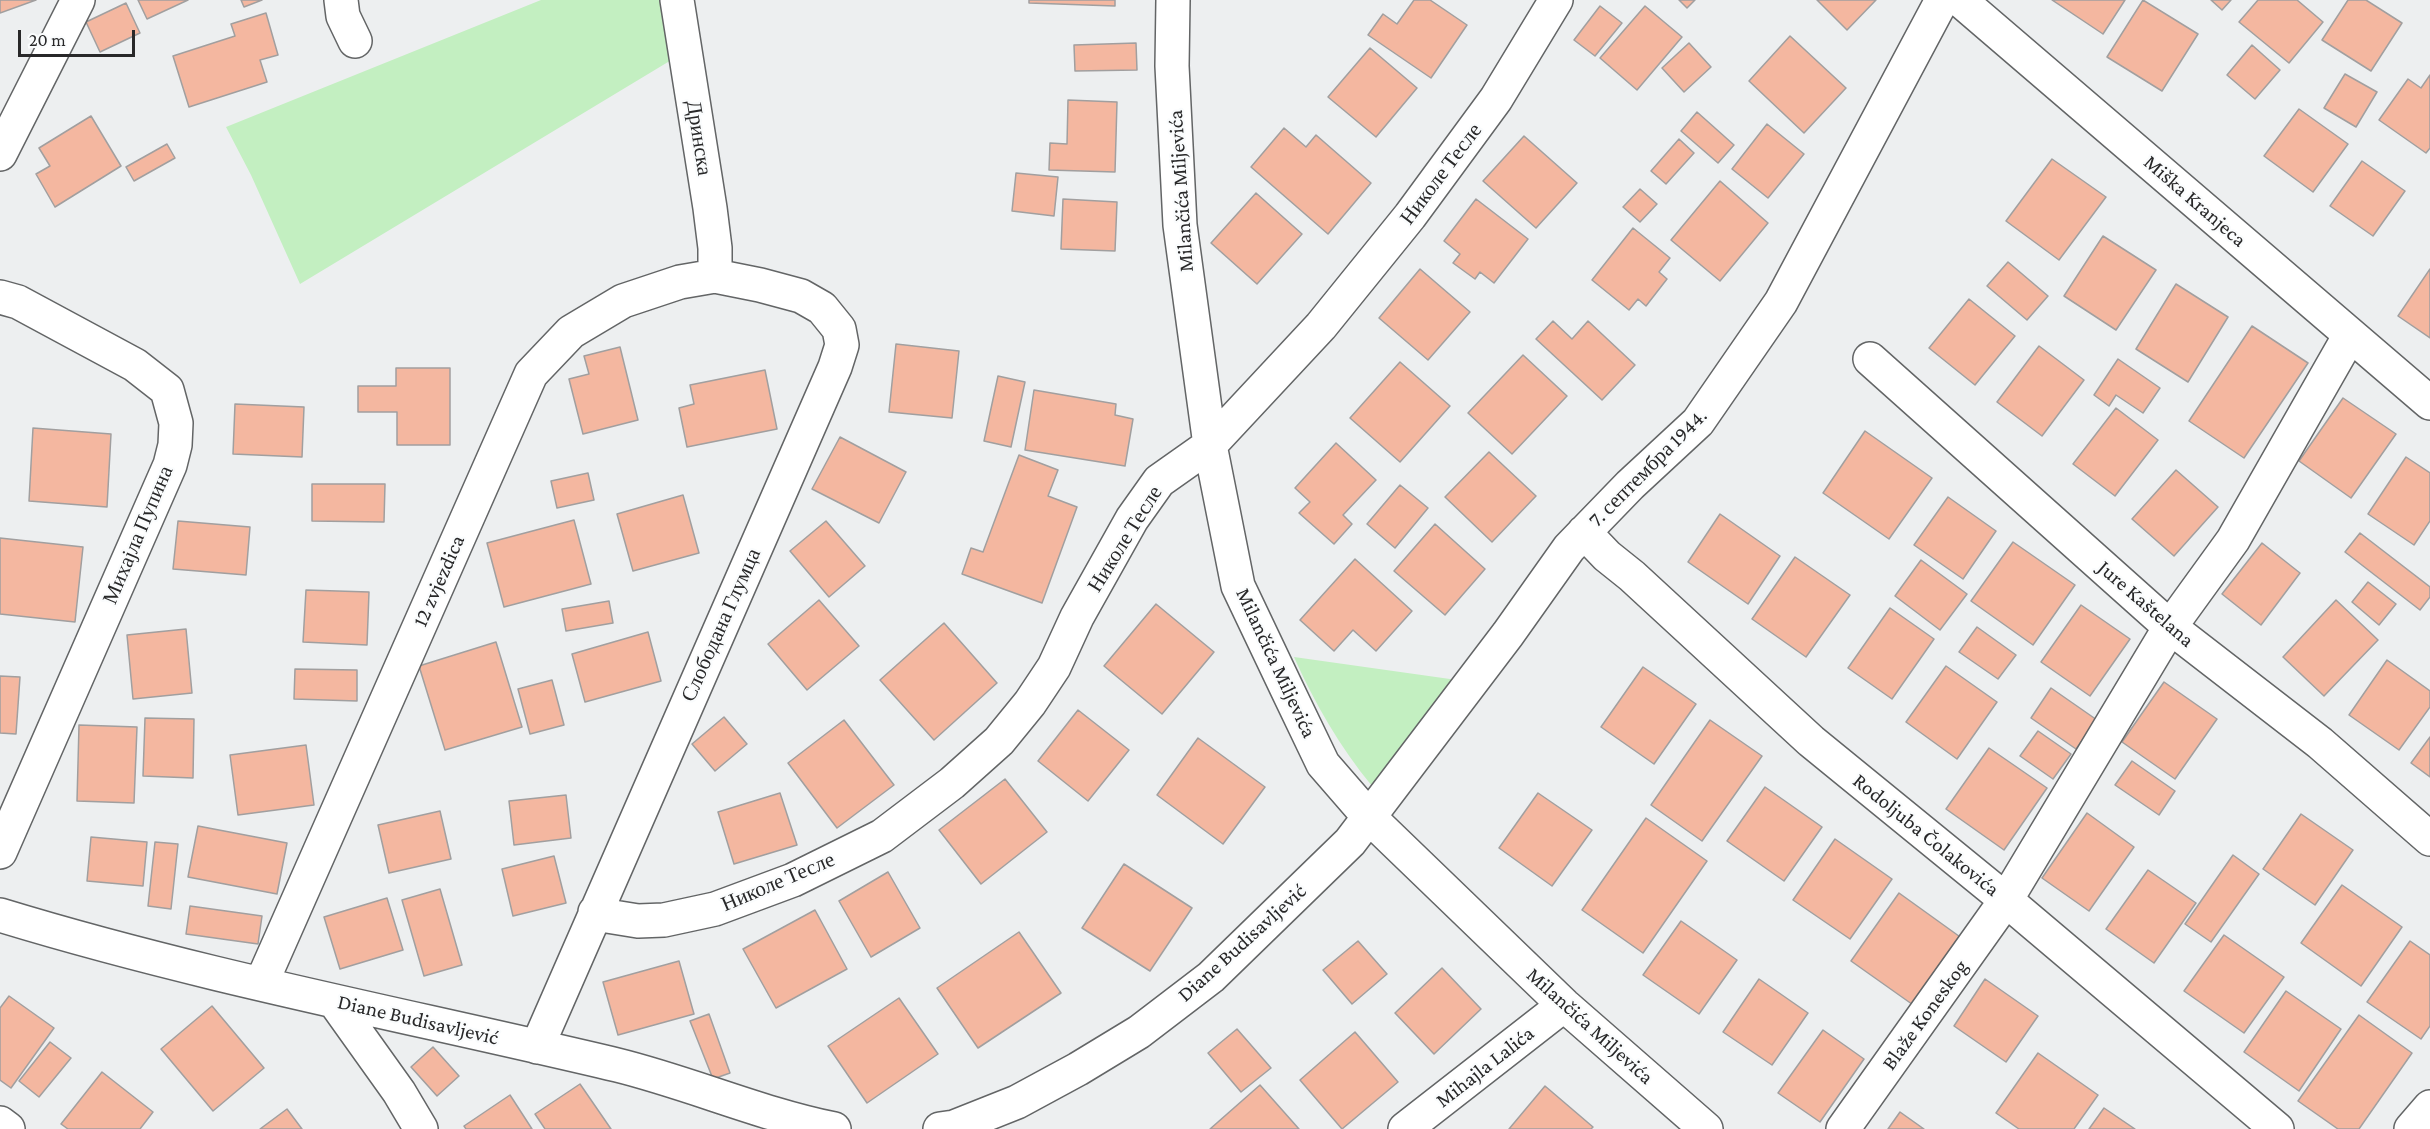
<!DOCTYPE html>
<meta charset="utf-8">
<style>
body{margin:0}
#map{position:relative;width:2430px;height:1129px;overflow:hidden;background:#edeff0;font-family:"Crimson Pro",serif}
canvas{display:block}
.scale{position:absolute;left:18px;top:30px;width:117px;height:27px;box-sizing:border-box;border:3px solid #282829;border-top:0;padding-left:8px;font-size:18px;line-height:21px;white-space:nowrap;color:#282829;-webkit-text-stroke:4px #fafcfd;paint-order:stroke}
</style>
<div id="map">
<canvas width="2430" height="1129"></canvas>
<div class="scale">20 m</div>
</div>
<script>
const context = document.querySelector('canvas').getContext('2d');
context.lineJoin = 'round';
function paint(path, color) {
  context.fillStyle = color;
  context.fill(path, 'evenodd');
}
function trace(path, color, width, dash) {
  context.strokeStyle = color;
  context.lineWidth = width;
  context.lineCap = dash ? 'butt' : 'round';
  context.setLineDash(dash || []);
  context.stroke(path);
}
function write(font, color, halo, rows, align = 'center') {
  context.font = font + ' "Crimson Pro",serif';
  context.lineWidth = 4.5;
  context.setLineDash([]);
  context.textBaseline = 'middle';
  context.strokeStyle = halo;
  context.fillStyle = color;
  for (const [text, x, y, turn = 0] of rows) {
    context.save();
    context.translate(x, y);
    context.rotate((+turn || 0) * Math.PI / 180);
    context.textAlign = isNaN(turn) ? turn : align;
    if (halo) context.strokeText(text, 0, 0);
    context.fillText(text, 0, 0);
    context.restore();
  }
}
paint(new Path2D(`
 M541,0h121l11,59 -373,225 -49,-109 -25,-48z
 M1294,657l163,23 -85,106c-32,-39 -57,-82 -78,-129z`), '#c3efc1');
const building = new Path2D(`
 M0,0h36l-36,13z
 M138,0h50l-41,19z
 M241,0h21l-18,7z
 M1029,0h86v6l-86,-3z
 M1414,0h16l37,25 -36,53 -63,-43 15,-21 14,10z
 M1679,0h16l-8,8z
 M1817,0h59l-29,30z
 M2052,0h73l-22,34z
 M2143,0l55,34 -36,57 -55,-34z
 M2211,0h20l-9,10z
 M2258,0h39l26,22 -34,41 -50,-41z
 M2348,0h18l36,23 -31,48 -49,-31z
 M126,3l14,30 -40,19 -14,-30z
 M1600,6l22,17 -27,33 -21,-16z
 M1645,6l37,31 -45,53 -37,-32z
 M266,13l12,42 -18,5 7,22 -78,25 -16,-51 62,-20 -4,-12z
 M1790,36l56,52 -42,45 -55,-52z
 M1136,43l1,27 -62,1 -1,-26z
 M1689,43l22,24 -27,25 -22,-24z
 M2252,45l28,25 -25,29 -28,-24z
 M1370,48l47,40 -41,49 -48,-40z
 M2345,74l32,18 -21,35 -32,-19z
 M2430,75v73l-4,5 -47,-33 29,-41 13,9z
 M1068,100l49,2 -2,70 -66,-2 1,-27 17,1z
 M2299,109l49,35 -35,48 -49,-36z
 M1697,112l37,33 -16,18 -37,-32z
 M91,116l30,50 -66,41 -19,-33 14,-8 -11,-18z
 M1767,124l37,30 -36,44 -36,-29z
 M1284,128l22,19 10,-12 55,48 -43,51 -77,-67z
 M1524,136l53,47 -41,45 -53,-47z
 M1679,139l15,14 -28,31 -15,-13z
 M167,144l8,14 -41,23 -8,-14z
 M2052,159l54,38 -47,63 -53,-39z
 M2362,161l43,30 -32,45 -43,-30z
 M1016,173l42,4 -4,39 -42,-5z
 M1720,181l48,42 -48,58 -49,-41z
 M1640,189l17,15 -17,18 -17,-15z
 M1256,193l46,41 -45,50 -46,-41z
 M1063,199l54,3 -2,49 -54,-2z
 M1476,199l52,40 -34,44 -14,-11 -5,7 -22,-16 7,-9 -16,-13z
 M1633,228l37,30 -11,14 8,7 -21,27 -8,-7 -9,11 -37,-30z
 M2103,236l53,34 -40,60 -52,-34z
 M2008,262l40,34 -21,24 -40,-34z
 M1420,269l50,43 -42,48 -49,-42z
 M2430,269v69l-32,-22z
 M2176,284l52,33 -40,65 -52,-33z
 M1969,299l46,37 -40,49 -46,-37z
 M1553,321l19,18 16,-18 47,44 -33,35 -66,-61z
 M2252,326l56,37 -64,95 -55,-37z
 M896,344l63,7 -7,67 -63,-6z
 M2039,346l45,34 -42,56 -45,-34z
 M620,347l18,73 -55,14 -14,-55 20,-5 -5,-18z
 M1523,355l44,41 -55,58 -44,-41z
 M2118,359l42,29 -17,25 -27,-18 -7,11 -15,-11z
 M1400,362l50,44 -50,56 -50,-44z
 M396,368h54v77h-53v-33h-39v-26h38z
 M765,370l12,59 -90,18 -8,-39 15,-4 -4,-19z
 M998,376l27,6 -14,65 -27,-6z
 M1034,390l82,14 -1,11 18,4 -8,47 -100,-16z
 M2343,398l53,36 -45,64 -52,-37z
 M235,404l69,3 -2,50 -69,-3z
 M2116,408l42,32 -43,56 -42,-32z
 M33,428l78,6 -4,73 -78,-6z
 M1865,431l67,47 -43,61 -66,-46z
 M840,437l66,35 -27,51 -67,-34z
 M1336,443l40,37 -33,35 9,9 -18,20 -35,-31 11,-11 -15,-14z
 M1489,452l47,44 -44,46 -47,-45z
 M1019,455l39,15 -10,26 29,11 -35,96 -80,-29 9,-26 12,4z
 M2406,457l24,16v48l-16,24 -46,-31z
 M2176,470l42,37 -44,49 -42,-37z
 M588,473l6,27 -37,8 -6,-27z
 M312,484h73l-1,38 -72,-1z
 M1400,485l28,23 -33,40 -28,-24z
 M683,495l16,58 -66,18 -16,-57z
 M1948,497l48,34 -33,48 -49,-34z
 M1720,514l60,42 -32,48 -60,-42z
 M574,520l17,64 -87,23 -17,-64z
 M178,521l72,6 -4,48 -73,-6z
 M826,521l39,45 -36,31 -39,-46z
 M1435,524l50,45 -40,46 -51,-44z
 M2360,533l70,54v10l-10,13 -75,-58z
 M0,538l83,9 -8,75 -75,-8z
 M2013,542l62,43 -42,60 -62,-44z
 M2262,543l38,30 -39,52 -39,-31z
 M1795,557l55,38 -44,62 -54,-38z
 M1355,559l57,52 -36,40 -23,-21 -19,21 -34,-31z
 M1921,560l46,34 -27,36 -45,-34z
 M2368,582l28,22 -17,21 -27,-23z
 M306,590l63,2 -2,53 -64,-3z
 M819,600l40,46 -52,44 -39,-46z
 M2336,600l42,40 -54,56 -41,-39z
 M609,601l4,22 -47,8 -4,-22z
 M1156,604l58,48 -52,62 -58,-48z
 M2081,605l49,34 -40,57 -49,-34z
 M1890,608l44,31 -42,60 -44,-31z
 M944,623l53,60 -63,57 -54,-60z
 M1977,627l39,28 -18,24 -39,-27z
 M186,629l6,64 -59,6 -6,-64z
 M648,632l13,49 -76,21 -13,-48z
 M496,642l26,85 -77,23 -26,-84z
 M2387,660l43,31v16l-31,43 -50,-35z
 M1946,666l51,36 -40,57 -51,-37z
 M1643,667l53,37 -42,60 -53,-37z
 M295,669l62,1v31l-63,-2z
 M0,676l20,1 -4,57 -16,-1z
 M552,680l12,45 -34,9 -12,-45z
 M2164,682l53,37 -42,60 -53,-37z
 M2051,688l46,32 -21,29 -45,-31z
 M1078,710l51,40 -41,51 -50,-40z
 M724,717l23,27 -32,27 -23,-27z
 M145,718l49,1 -1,59 -50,-2z
 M844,720l50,65 -57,43 -49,-65z
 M1710,720l52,36 -60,85 -51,-36z
 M79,725l58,2 -3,76 -57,-2z
 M2038,731l33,23 -18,25 -33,-23z
 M2430,737v40l-19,-14z
 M1198,738l67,49 -42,57 -66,-49z
 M306,745l8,60 -76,10 -8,-60z
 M1989,748l58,40 -43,62 -58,-41z
 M2132,761l43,30 -16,24 -44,-30z
 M1005,779l42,53 -66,52 -42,-54z
 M1765,787l57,40 -38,54 -57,-40z
 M780,793l17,52 -63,19 -16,-52z
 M1538,793l54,37 -40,56 -53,-38z
 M566,795l5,43 -57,7 -5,-44z
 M440,811l11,48 -62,14 -11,-48z
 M2087,813l47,34 -45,64 -47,-33z
 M2301,814l52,36 -38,55 -52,-36z
 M1646,818l61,43 -64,92 -61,-43z
 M198,826l89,17 -10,51 -89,-17z
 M91,837l56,5 -4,44 -56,-5z
 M1835,839l57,40 -42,60 -57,-39z
 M155,842l23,2 -7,65 -23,-3z
 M2233,855l26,19 -48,68 -26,-18z
 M554,856l12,47 -53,13 -11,-47z
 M1124,864l68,44 -42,63 -68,-43z
 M2148,870l48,33 -42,60 -48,-34z
 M888,872l32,56 -49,29 -32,-56z
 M2342,885l60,42 -41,59 -60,-43z
 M440,889l22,76 -38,11 -22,-76z
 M1899,893l64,46 -47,68 -65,-46z
 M387,898l16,52 -63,19 -16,-52z
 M190,906l72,10 -4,28 -72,-10z
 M815,910l32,59 -71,39 -33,-59z
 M1681,921l56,39 -38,54 -56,-39z
 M1019,932l42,61 -83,55 -41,-60z
 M2224,935l60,42 -40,56 -60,-42z
 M1358,941l29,33 -35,30 -29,-34z
 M2410,941l20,14v71l-9,13 -54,-37z
 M679,961l15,53 -76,21 -15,-53z
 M1442,968l39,41 -47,45 -39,-41z
 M1759,979l49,34 -36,52 -49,-33z
 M1985,979l53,37 -32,46 -52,-36z
 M2286,991l55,38 -42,62 -55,-39z
 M9,996l45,32 -43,60 -11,-8v-72z
 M899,998l39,56 -71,49 -39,-57z
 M212,1006l52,62 -51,43 -52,-62z
 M709,1014l21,59 -17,6 -23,-58z
 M2359,1015l53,38 -53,76h-21l-40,-28z
 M1237,1029l34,39 -30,24 -33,-39z
 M1823,1030l41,29 -44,63 -42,-29z
 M1355,1032l43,50 -56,47 -42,-49z
 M50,1042l21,16 -32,39 -20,-16z
 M433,1047l26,29 -22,20 -26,-29z
 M2038,1053l60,42 -24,34h-55l-23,-16z
 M102,1072l51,40 -13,17h-72l-7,-5z
 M580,1084l31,45h-66l-10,-15z
 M1260,1085l39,44h-89z
 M1545,1086l48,41 -2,2h-82z
 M510,1095l22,34h-66l-2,-3z
 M2104,1108l31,21h-46z
 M287,1109l15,20h-42z
 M1900,1112l24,17h-36z`);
paint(building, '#f4b7a0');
trace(building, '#a19f9f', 1.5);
const minor = new Path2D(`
 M341,0l2,16 12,25
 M677,0l33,208 5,40v28
 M1173,0l-1,66 8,159 30,220 28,141 49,103 36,75 46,53 195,188 142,124
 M1960,0l470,403
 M0,154l78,-154
 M0,297l18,5 117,63 32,25 9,33 -1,22 -5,20 -170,387
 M1870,359l300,268 150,116 110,96
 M1584,532l23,24 25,20 179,165 195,159 271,229
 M595,912l12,4 31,5 26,-1 51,-11 78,-29 89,-44 70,-53 47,-42 31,-38 24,-36 23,-50 55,-98 27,-38 51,-36 111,-119 89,-110 86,-117 60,-99
 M0,915c203,62 411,101 617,150 73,18 143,49 217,64
 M261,984l270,-610 40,-42 52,-31 57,-19 35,-6 45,9 41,11 21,12 17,21 3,16 -7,22 -298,680
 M334,1001l65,91 22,37
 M0,1123l8,6
 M940,1129l14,-2 63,-25 61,-33 61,-37 72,-55 139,-135 158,-208 61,-86 61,-63 68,-63 83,-120 161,-302
 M1405,1129l159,-124
 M1843,1129l163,-229 164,-273 63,-87 117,-205
 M2411,1129l19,-22`);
trace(minor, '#636566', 36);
trace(minor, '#fff', 33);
write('21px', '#282829', '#fafcfd', [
 ["Дринска",699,138,81],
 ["Николе Тесле",1441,174,-53],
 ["Milančića Miljevića",1181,191,-94],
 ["Miška Kranjeca",2195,201,41],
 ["7. септембра 1944.",1648,468,-45],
 ["Михајла Пупина",138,535,-67],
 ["Николе Тесле",1125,539,-58],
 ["12 zvjezdica",439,581,-66],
 ["Jure Kaštelana",2146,604,41],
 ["Слободана Глумца",721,625,-66],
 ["Milančića Miljevića",1276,663,65],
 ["Rodoljuba Čolakovića",1926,835,39],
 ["Николе Тесле",778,882,-23],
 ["Diane Budisavljević",1242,943,-42],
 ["Blaže Koneskog",1925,1015,-54],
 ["Diane Budisavljević",418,1020,13],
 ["Milančića Miljevića",1590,1026,42],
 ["Mihajla Lalića",1485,1067,-38]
]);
</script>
